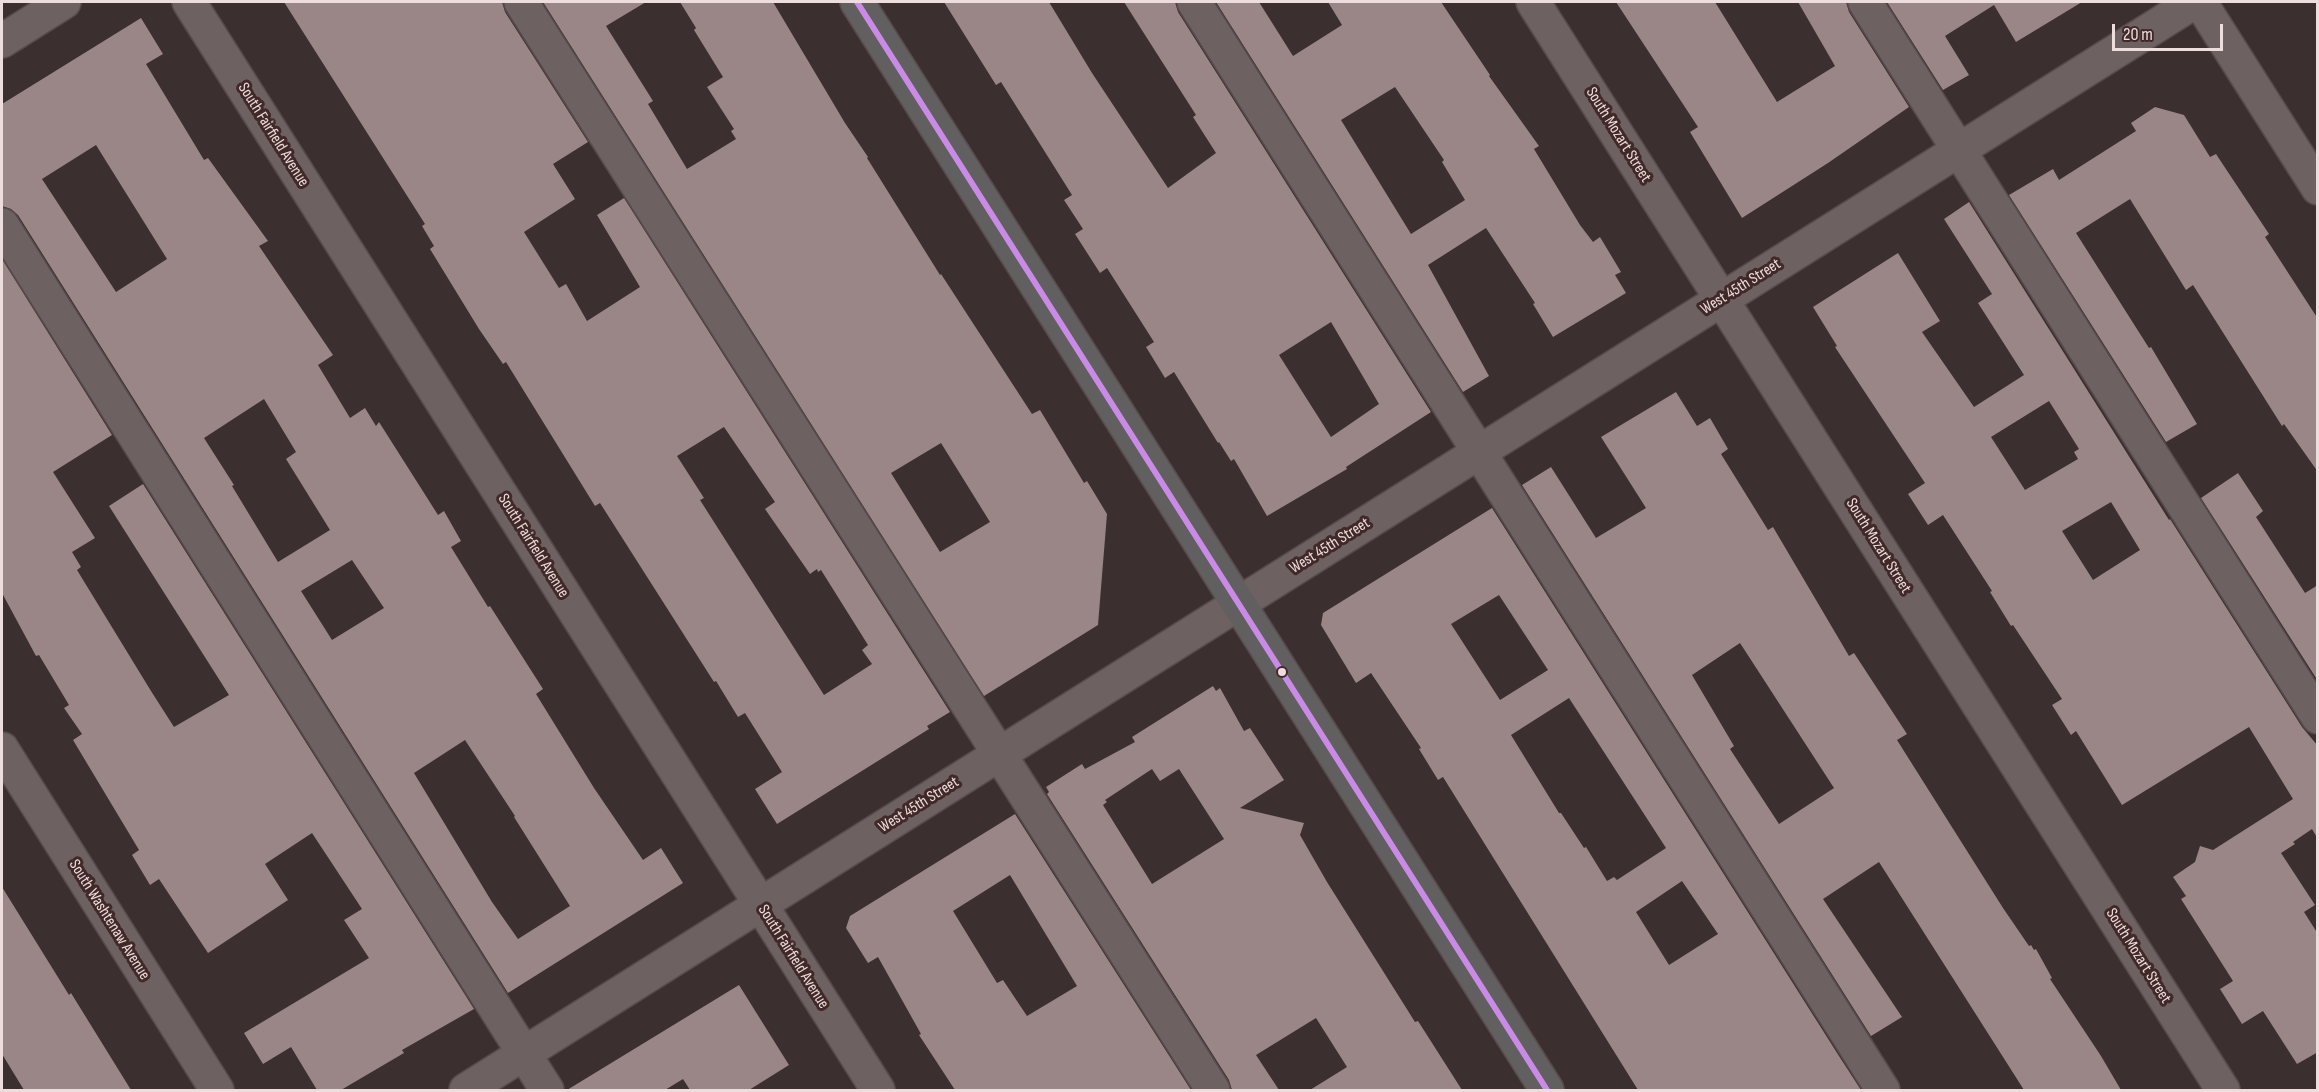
<!DOCTYPE html>
<style>
body{margin:0}
#map{position:relative;width:2319px;height:1092px;overflow:hidden;background:#3c2f2f;font-family:"Sofia Sans Condensed",sans-serif}
canvas{display:block}
.frame{position:absolute;inset:0;border:3px solid #edd;pointer-events:none}
.scale{position:absolute;left:2112px;top:24px;width:111px;height:27px;box-sizing:border-box;border:3px solid #edd;border-top:0;padding-left:8px;font-size:18px;line-height:21px;white-space:nowrap;color:#edd;-webkit-text-stroke:4px #422929;paint-order:stroke}
</style>
<div id="map">
<canvas width="2319" height="1092"></canvas>
<div class="frame"></div>
<div class="scale">20 m</div>
</div>
<script>
const context = document.querySelector('canvas').getContext('2d');
context.lineJoin = 'round';
function paint(path, color) {
  context.fillStyle = color;
  context.fill(path, 'evenodd');
}
function trace(path, color, width, dash) {
  context.strokeStyle = color;
  context.lineWidth = width;
  context.lineCap = dash ? 'butt' : 'round';
  context.setLineDash(dash || []);
  context.stroke(path);
}
function write(font, color, halo, rows, align = 'center') {
  context.font = font + ' "Sofia Sans Condensed",sans-serif';
  context.lineWidth = 6;
  context.setLineDash([]);
  context.textBaseline = 'middle';
  context.strokeStyle = halo;
  context.fillStyle = color;
  for (const [text, x, y, turn = 0] of rows) {
    context.save();
    context.translate(x, y);
    context.rotate((+turn || 0) * Math.PI / 180);
    context.textAlign = isNaN(turn) ? turn : align;
    if (halo) context.strokeText(text, 0, 0);
    context.fillText(text, 0, 0);
    context.restore();
  }
}
paint(new Path2D(`
 M284,2h218l3,10 83,130 -35,22 22,35 -51,33 35,56 7,-4 21,37 53,-34 -43,-72 27,-17 326,514 -23,14 2,3 -152,95 -22,-35 27,-17 -37,-59 -7,4 -22,-36 -2,1 -114,-179 -5,3 -89,-144 -3,2 -24,-35 -49,-80 4,-3 -12,-20 3,-2zM724,427l51,75 -10,7 45,65 7,-5 1,3 3,-2 47,75 -6,5 10,14 -48,31 -124,-195 4,-2 -27,-42z
 M543,2h103l-40,24 47,75 -5,3 39,65 49,-30 -5,-8 3,-2 -27,-42 16,-10 -29,-47 2,-2 -16,-26h93l72,121 23,34 -1,1 73,117 1,-1 91,140 8,-4 44,73 3,-2 20,33 -9,111 -114,71zM941,443l49,79 -50,30 -49,-79z
 M944,2h105l43,71 76,115 48,-35 -23,-36 3,-2 -72,-113h51l3,10 253,400 -85,55 1,2 -80,47 -33,-57 -3,2 -12,-19 -1,1 -44,-71 -9,6 -19,-31 8,-5 -47,-74 -7,5 -25,-39 8,-5 -19,-29 8,-5 -71,-113 -5,3zM1331,322l48,82 -48,33 -52,-82z
 M1216,2h43l34,54 49,-31 -14,-23h113l49,73 -1,1 50,70 -5,3 46,76 13,17 7,-5 21,35 -6,3 11,18 -73,44 -20,-33 2,-1 -49,-75 -58,37 61,111 -26,16zM1395,87l49,73 -2,2 23,38 -54,34 -70,-114z
 M1616,2h99l62,100 58,-36 -37,-64h48l3,10 60,95 -81,56 -86,55 -52,-86 8,-5z
 M1887,2h195l-66,40 -22,-37 -49,31 24,39 -26,15z
 M141,18l22,36 -17,10 58,96 4,-2 60,83 -9,5 74,109 -15,10 32,53 15,-10 11,18 3,-4 59,93 6,-4 17,30 -10,6 37,60 2,-1 53,83 -7,5 58,94 49,72 18,-12 22,35 -175,110 -490,-778 -7,-6 -9,-3v-102zM96,145l71,114 -51,33 -74,-113zM264,399l32,53 -10,7 44,71 -52,32 -46,-76 2,-1 -30,-47zM352,560l32,48 -52,32 -31,-49zM465,740l50,76 -1,1 56,89 -52,33 -26,-37 -78,-129z
 M2155,107l29,8 26,42 6,-3 53,80 -4,3 53,82v153l-34,-48 -2,2 -89,-141 -7,5 -56,-91 -54,34 73,115 2,-1 46,77 -31,18 -157,-247 44,-26 6,11 77,-49 -5,-8z
 M1969,202l200,318 1,-1 132,208 16,19v93l-6,-10 -19,13 2,2 -14,9 34,52 -11,7 14,22v118l-21,12 -34,-53 -21,13 -22,-35 13,-8 -52,-82 5,-3 -13,-19 22,-15 5,-16 13,4 80,-51 -44,-72 -127,78 -46,-74 -5,4 -19,-30 10,-6 -49,-74 -2,1 -21,-34 2,-1 -49,-76 -15,10 -20,-31 17,-11 -90,-136 2,-1 -24,-39 85,-54 42,68 -18,11 52,75 50,-32 -46,-72 14,-9 -48,-75zM2049,401l30,48 -5,3 4,7 -53,31 -34,-53zM2111,502l29,48 -47,30 -31,-49z
 M2,259l110,176 -59,37 42,66 -23,14 9,15 -4,3 74,121 23,36 55,-32 -120,-189 34,-22 331,525 -72,41 2,3 -63,37h-24l-26,-43 -28,17 -19,-31 125,-75 -25,-38 18,-11 -50,-76 -47,31 23,36 -80,53 -49,-74 -9,6 -18,-30 7,-5 -66,-110 9,-6 -18,-26 5,-3 -30,-50 -3,1 -34,-63z
 M1676,392l21,34 13,-8 18,31 -7,5 47,76 5,-3 76,129 5,-3 53,81 -10,6 106,168 26,38 2,-1 3,5 2,-1 16,29 -2,1 51,77 20,34h-97l-145,-228 -56,37 79,118 -31,19 -349,-551 29,-18 45,71 50,-30 -45,-71zM1740,643l94,145 -55,36 -49,-75 4,-3 -42,-71z
 M2238,473l25,38 -7,6 49,76 13,-8v96l-117,-183z
 M1492,508l347,548 22,34h-223l-195,-313 -5,3 -19,-31 2,-1 -50,-75 -15,10 -35,-58 2,-12zM1499,595l49,75 -48,30 -49,-76zM1569,698l97,150 -49,32 -3,-3 -7,4 -21,-34 -2,1 -23,-35h-2l-48,-78zM1682,881l36,53 -49,31 -33,-53z
 M1213,686l3,5 4,-3 24,43 6,-3 34,52 -44,28 64,15 -4,12 27,47 88,140 3,-1 44,69h-152l37,-23 -31,-49 -60,37 23,35h-47l-3,-10 -182,-286 2,-2 -3,-5 36,-23 3,5 50,-27 -3,-5zM1152,769l8,12 19,-12 45,70 -72,45 -49,-79 4,-3 -2,-2z
 M1015,814l176,276h-236l-36,-55 2,-1 -43,-77 -10,6 -22,-35 4,-12zM1010,875l67,111 -50,30 -24,-36 -6,3 -44,-72z
 M2,887l67,108 2,-2 60,97h-107l-22,-36z
 M739,985l50,80 -40,25h-59l-7,-11 -18,11h-98z`), '#9a8686');
const minor = new Path2D(`
 M189,2l689,1088
 M521,2l692,1088
 M1194,2l689,1088
 M1533,2l690,1088
 M1865,2l453,715
 M2200,2l118,186
 M2,41l62,-39
 M2,225l545,865
 M2,749l215,341
 M466,1090l1728,-1088`);
const major = new Path2D(`
 M857,2l690,1088`);
trace(minor, '#574b4c', 36);
trace(major, '#574b4c', 36);
trace(minor, '#6d6161', 33);
trace(major, '#615f5f', 33);
trace(new Path2D(`
 M857,2l690,1088`), '#ca8be6', 6);
for (const [x, y, r, color] of [
 [1282,672,5,"#edd"]
]) {
  const dot = new Path2D();
  dot.arc(x, y, r, 0, 2 * Math.PI);
  context.fillStyle = color;
  context.fill(dot);
  trace(dot, '#422929', 2);
}
write('16px', '#edd', '#422929', [
 ["South Fairfield Avenue",273,135,58],
 ["South Mozart Street",1618,135,58],
 ["West 45th Street",1741,287,-32],
 ["South Fairfield Avenue",533,546,58],
 ["West 45th Street",1330,546,-32],
 ["South Mozart Street",1878,546,58],
 ["West 45th Street",919,805,-32],
 ["South Washtenaw Avenue",109,920,58],
 ["South Mozart Street",2138,956,58],
 ["South Fairfield Avenue",793,957,58]
]);
</script>
